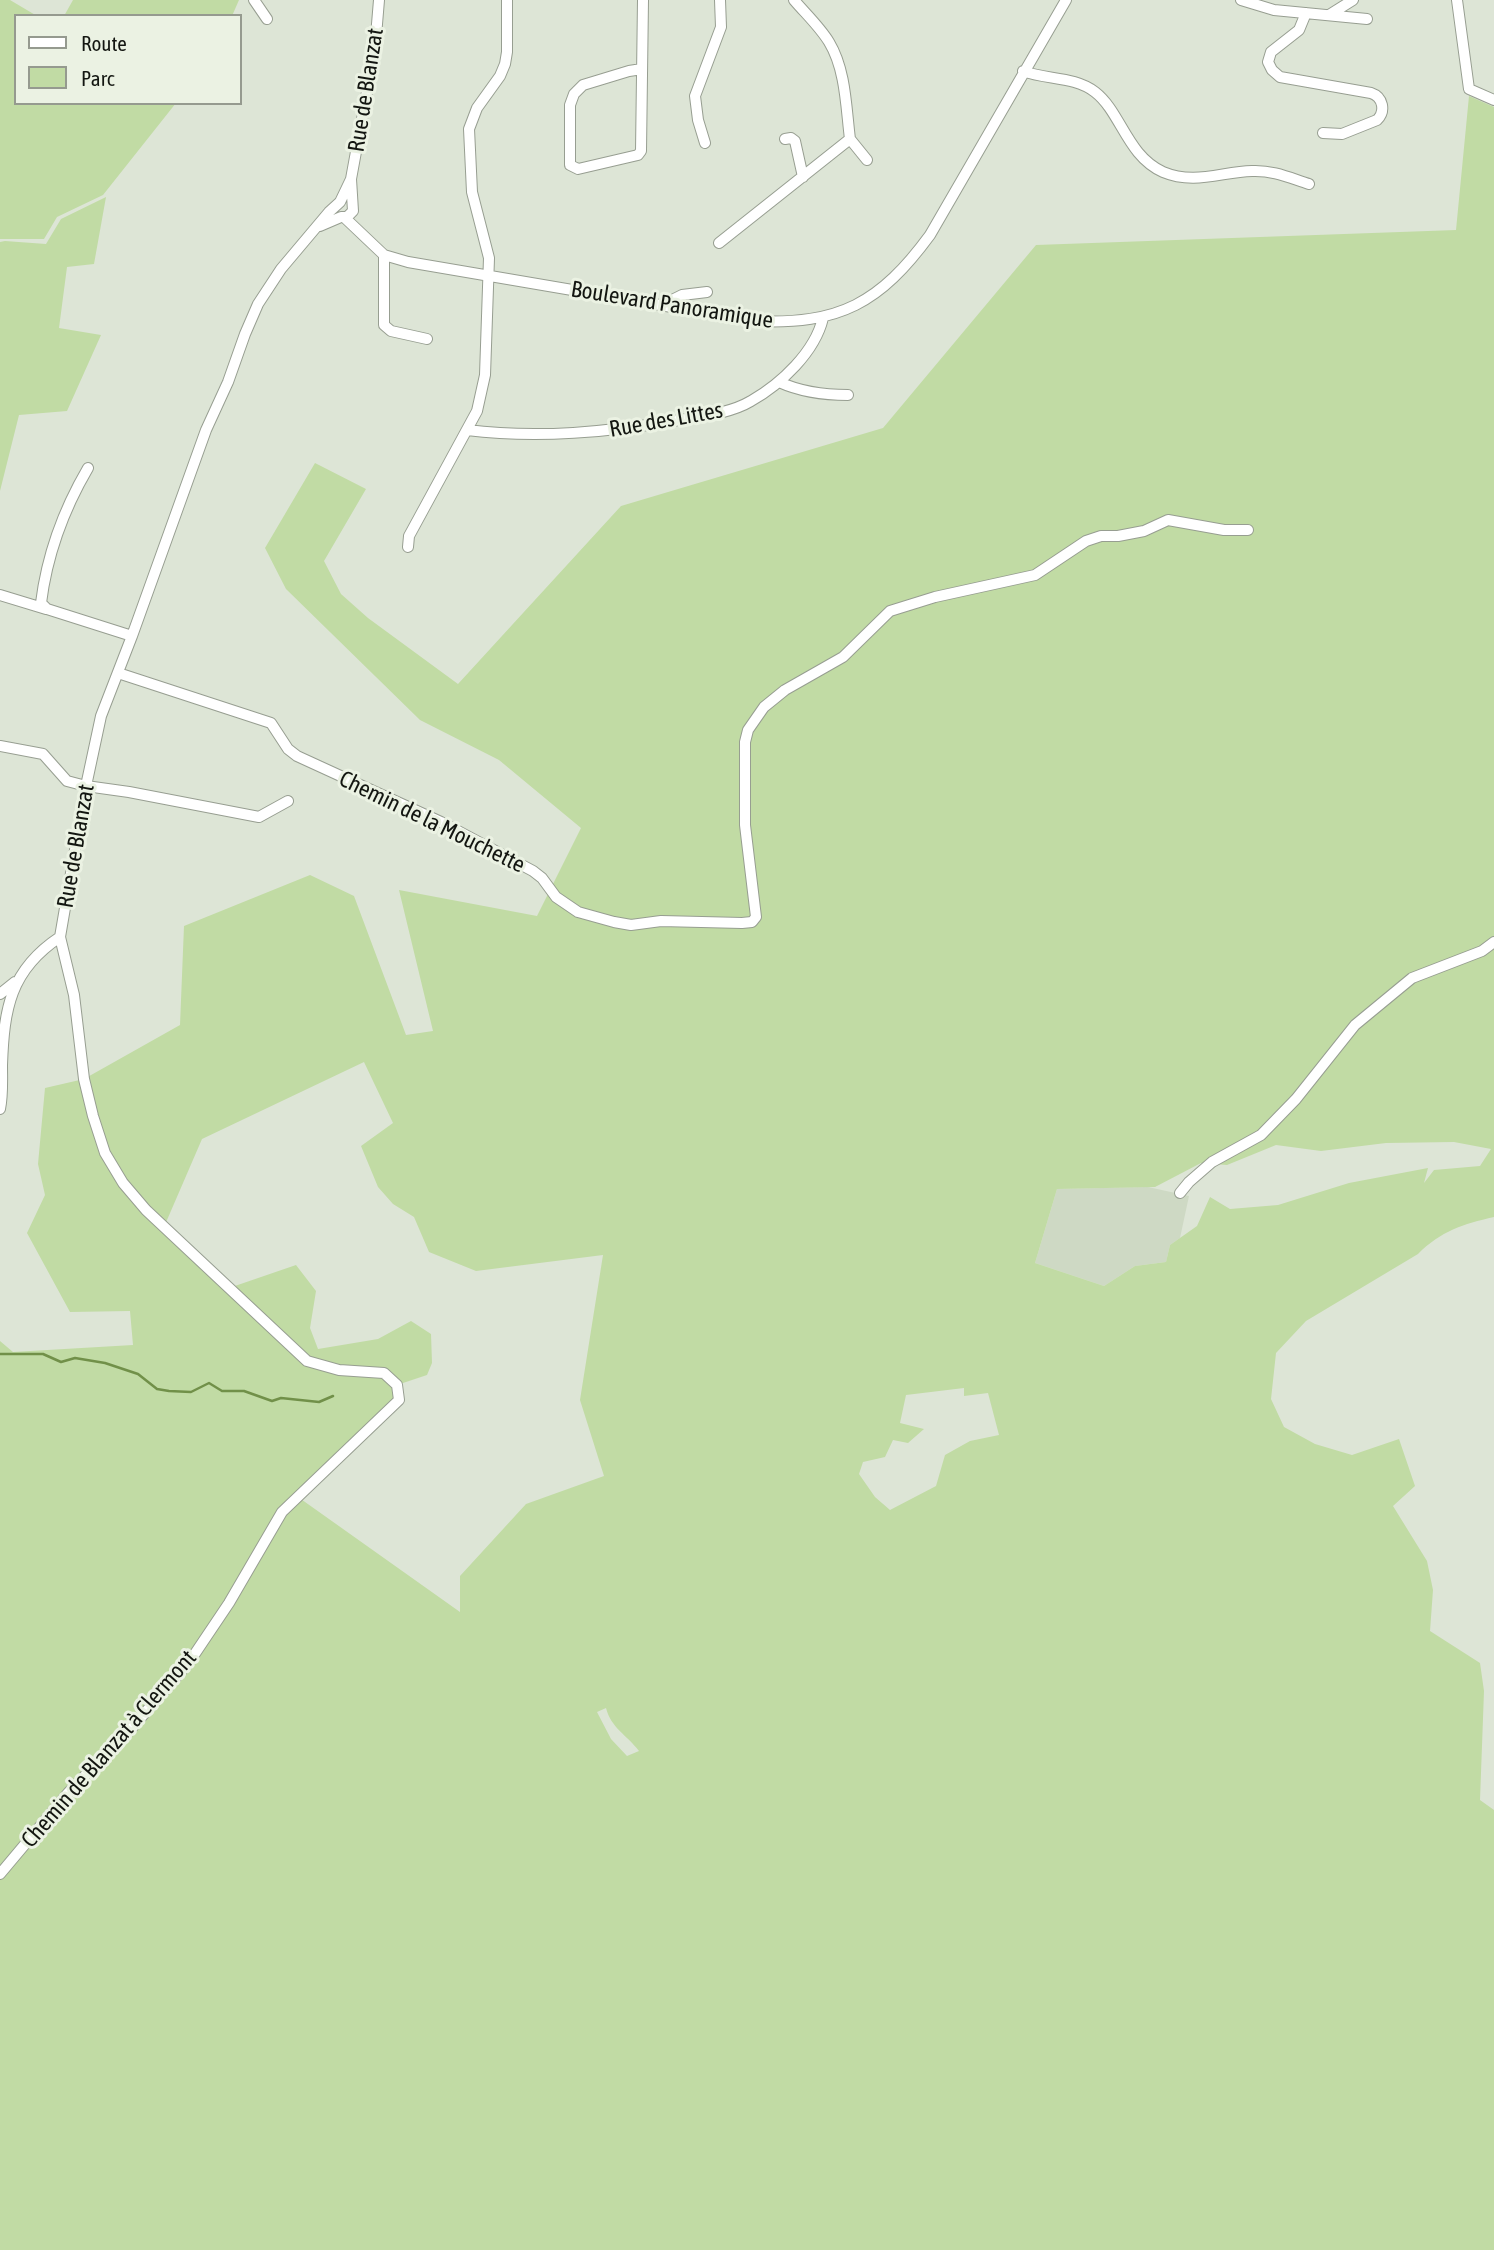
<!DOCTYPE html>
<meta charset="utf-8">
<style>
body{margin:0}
#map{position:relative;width:1494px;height:2250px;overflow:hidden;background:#dde5d6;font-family:"Asap Condensed",sans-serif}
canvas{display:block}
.legend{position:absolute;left:14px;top:14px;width:228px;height:91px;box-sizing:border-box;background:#ebf2e3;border:2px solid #959a8f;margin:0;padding:9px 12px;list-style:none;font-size:21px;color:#131611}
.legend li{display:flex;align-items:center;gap:14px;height:35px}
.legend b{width:35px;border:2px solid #959a8f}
</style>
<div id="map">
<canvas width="1494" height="2250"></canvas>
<ul class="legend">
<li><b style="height:9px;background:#fff"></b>Route</li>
<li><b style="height:19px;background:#c1dba4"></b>Parc</li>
</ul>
</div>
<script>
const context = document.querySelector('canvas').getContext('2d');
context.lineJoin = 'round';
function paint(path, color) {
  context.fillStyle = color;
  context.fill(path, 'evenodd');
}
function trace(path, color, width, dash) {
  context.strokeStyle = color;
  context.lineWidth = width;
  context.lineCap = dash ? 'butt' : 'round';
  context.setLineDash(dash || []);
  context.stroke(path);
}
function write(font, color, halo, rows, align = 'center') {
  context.font = font + ' "Asap Condensed",sans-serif';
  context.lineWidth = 6;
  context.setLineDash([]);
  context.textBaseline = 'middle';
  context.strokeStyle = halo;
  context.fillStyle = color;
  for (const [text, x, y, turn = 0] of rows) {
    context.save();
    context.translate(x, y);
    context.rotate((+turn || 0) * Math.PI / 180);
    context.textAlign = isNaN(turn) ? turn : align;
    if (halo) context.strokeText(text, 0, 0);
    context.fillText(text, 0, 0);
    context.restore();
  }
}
paint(new Path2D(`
 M1148,1187l41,9 -9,42 -10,7 -4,17 -31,4 -31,20 -69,-23 22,-74z`), '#ced9c4');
paint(new Path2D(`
 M0,0h10l27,16h-21v87h160l-73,92 -46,22 -13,22h-44z
 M73,0h166l-7,16h-168z
 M1469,96l25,11v1110c-31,7 -53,14 -76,37l-112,67 -30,32 -5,46 13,28 31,17 37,11 47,-16 16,47 -22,20 34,55 6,29 -3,41 50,32 4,28 -4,109 14,10v440h-1494v-909l13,11 120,-7 -3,-34 -60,1 -43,-79 18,-38 -7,-31 7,-76 39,-9 96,-54 4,-99 126,-51 44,21 52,139 27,-4 -34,-141 138,26 44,-88 -82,-68 -79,-40 -134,-131 -21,-41 50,-85 51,26 -42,72 17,33 27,24 90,66 163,-178 262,-78 153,-183 420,-15zM364,1062l29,61 -32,23 17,41 15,17 21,13 15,35 47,19 127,-16 -23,145 24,76 -78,28 -66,72v36l-162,-115 101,-97 -2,-15 30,-10 5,-12 -1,-29 -20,-13 -33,18 -60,10 -8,-21 6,-37 -20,-26 -67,23 -65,-61 38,-88zM1454,1142l37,7 -11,17 -46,4 -10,13 4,-15 -79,15 -71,22 -48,4 -20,-12 -13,29 -27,19 -4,17 -31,4 -31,20 -69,-23 22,-74 98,-2 46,-24 26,2 49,-20 45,6 65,-8zM964,1388v8l24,-3 11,42 -29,6 -25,14 -9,31 -46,24 -15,-13 -16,-23 4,-12 22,-5 8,-17 15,3 16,-14 -24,-6 6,-28zM606,1708c5,20 21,27 33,43l-12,5 -16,-17 -14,-27z
 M106,197l-12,67 -27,3 -8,61 42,7 -34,76 -48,4 -19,76v-249l5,-1 41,3 15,-25z`), '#c1dba4');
trace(new Path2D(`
 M0,1354h43l18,8 14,-4 30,5 33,11 19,15 12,2 22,1 18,-9 13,8h22l28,10 9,-3 38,4 14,-6`), '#719049', 2.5);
const minor = new Path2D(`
 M254,0l13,19
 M1241,0l33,10 93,9
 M1457,0l12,89 25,11
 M1306,13l-7,17 -28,22 -3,10 4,8 8,7 91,16c12,4 15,18 6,27l-35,14 -19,-1
 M1329,15l24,-15
 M642,69l-13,2 -46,14 -9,9 -4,11v60l8,4 60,-14 3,-4 2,-151
 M1023,71c23,9 51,5 72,21 26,20 32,64 68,80 31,13 58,0 89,-1 21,-1 38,7 57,13
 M785,139l6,-1 4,3 8,36
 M850,139l17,21
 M705,143l-7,-23 -3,-24 26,-69 -1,-27
 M345,218l39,37 24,7 346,59c86,4 126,-18 176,-86l136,-235
 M320,226l21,-9h6l6,-6 -2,-32 24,-131 4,-48
 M719,243l131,-104c-4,-31 -4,-69 -21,-97 -9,-15 -24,-29 -35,-42
 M384,255v70l7,6 36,8
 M664,304l18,-9 25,-3
 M779,382c22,10 44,13 69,13
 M467,430c71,9 142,2 212,-10 24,-4 52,-7 72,-19 30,-17 64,-49 72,-83
 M88,468c-24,41 -41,87 -47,135l6,6 85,27
 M408,547l1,-11 68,-125 8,-36 4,-117 -17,-66 -3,-63 8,-21 23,-32 5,-12 2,-12v-52
 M0,595l46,14
 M118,673l153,50 17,26 9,7 144,66 92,49 9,7 14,19 22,15 36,10 17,3 30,-4 81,2 10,-1 4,-5 -11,-92v-83l3,-12 16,-23 21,-17 58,-33 47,-46 45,-14 100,-22 51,-34 15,-5h17l26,-5 24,-11 56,10h24
 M0,746l43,8 24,27 19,5 43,6 130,25 29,-16
 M0,994l15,-12
 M0,1109c3,-14 2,-30 2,-44 2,-56 8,-95 58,-128
 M1180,1193l9,-11 23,-20 49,-27 35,-36 59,-74 57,-47 70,-27 12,-9
 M0,1874l68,-81 62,-63 60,-69 39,-58 53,-91 117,-112 -2,-15 -13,-12 -45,-3 -32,-9 -161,-151 -23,-27 -18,-30 -12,-37 -9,-37 -10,-84 -14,-58 26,-151 15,-70 31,-80 74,-206 22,-48 17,-48 13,-30 23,-35 48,-57 11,-10 11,-23`);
trace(minor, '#979e91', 12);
trace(minor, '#fff', 10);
write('23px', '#131611', '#ebf2e3', [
 ["Rue de Blanzat",366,90,-81],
 ["Boulevard Panoramique",672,305,9],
 ["Rue des Littes",666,420,-10],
 ["Chemin de la Mouchette",432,822,26],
 ["Rue de Blanzat",76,846,-80],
 ["Chemin de Blanzat à Clermont",109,1749,-49]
]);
</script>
